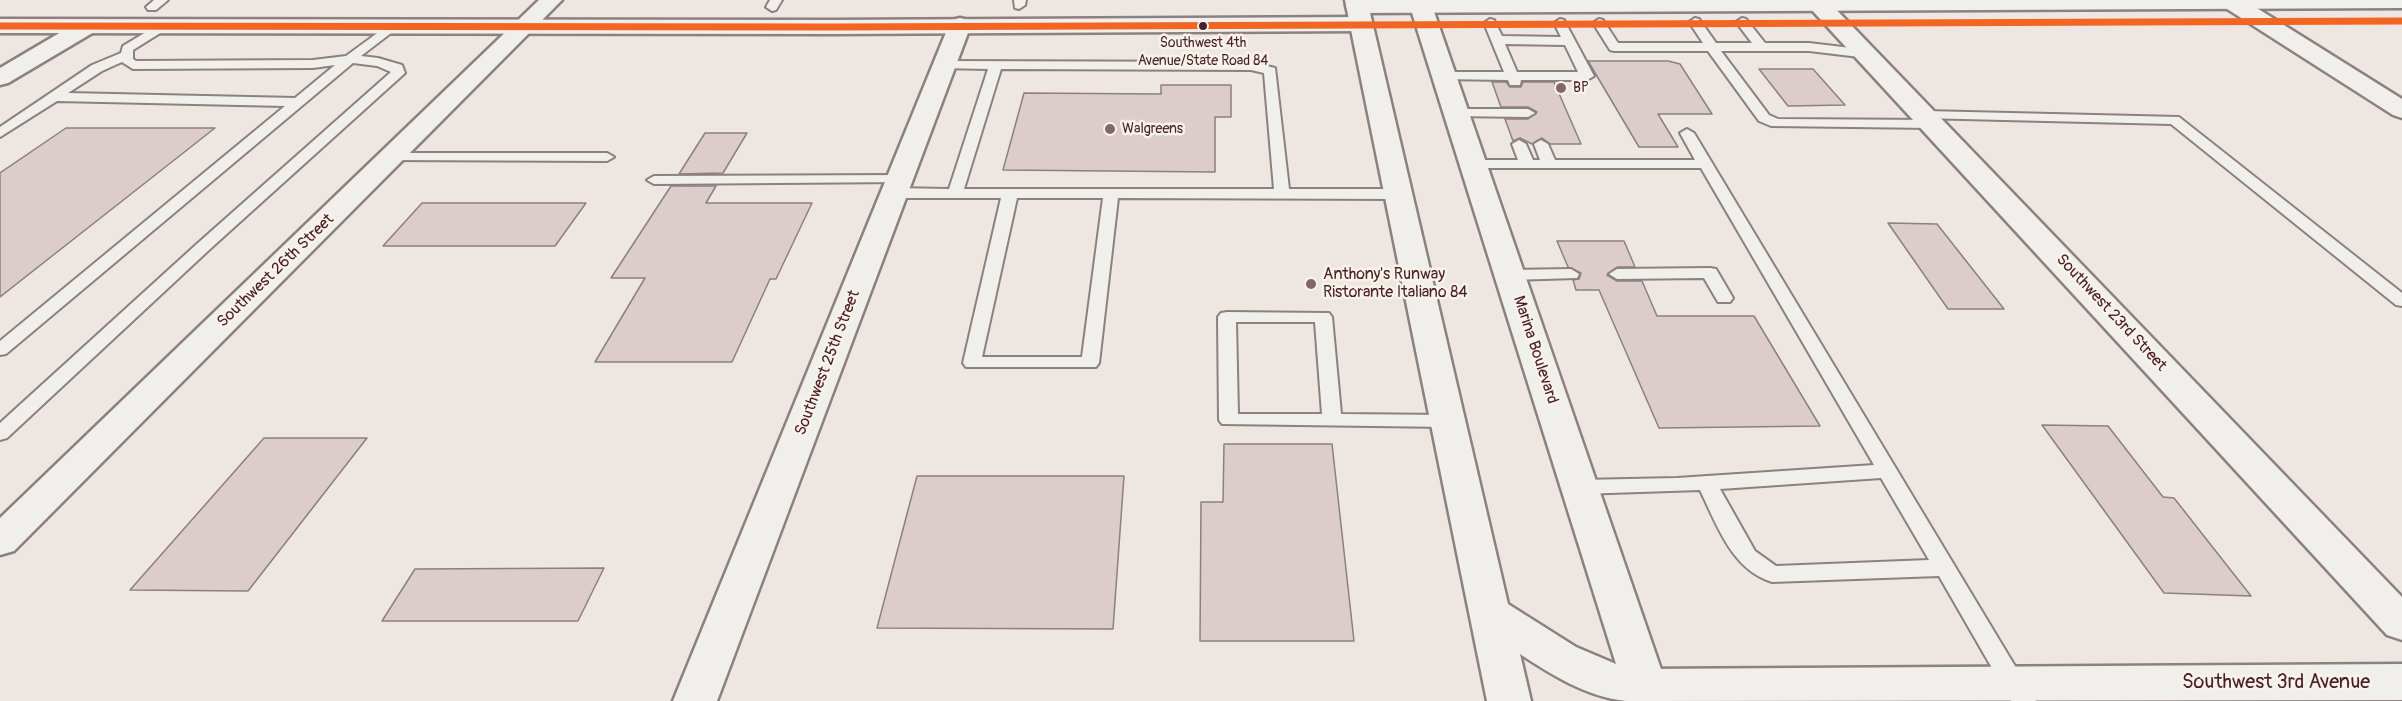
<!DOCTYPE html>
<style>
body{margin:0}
canvas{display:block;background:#eee6e1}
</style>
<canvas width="2402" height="701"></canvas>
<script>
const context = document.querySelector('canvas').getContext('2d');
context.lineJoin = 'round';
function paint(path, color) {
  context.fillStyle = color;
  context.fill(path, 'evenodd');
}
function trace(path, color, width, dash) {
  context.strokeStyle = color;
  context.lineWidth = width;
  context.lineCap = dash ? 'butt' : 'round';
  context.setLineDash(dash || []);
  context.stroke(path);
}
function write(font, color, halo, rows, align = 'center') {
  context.font = font + ' Pangolin,sans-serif';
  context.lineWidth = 5;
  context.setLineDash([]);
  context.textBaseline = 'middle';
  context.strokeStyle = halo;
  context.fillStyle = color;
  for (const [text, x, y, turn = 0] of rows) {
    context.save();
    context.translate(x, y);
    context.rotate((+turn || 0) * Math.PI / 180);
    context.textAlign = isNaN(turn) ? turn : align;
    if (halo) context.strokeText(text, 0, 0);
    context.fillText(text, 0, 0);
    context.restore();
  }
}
const building = new Path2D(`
 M1588,61h80l12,3 32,50h-54l20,33h-39z
 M1759,69h54l32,36 -57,1z
 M1492,82h14l4,5h11l2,-5h31l27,62h-31l-8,-6 -10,6 -12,-6 -7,3 -8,-22h23l9,-7 -9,-5h-27z
 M1161,85h70v32h-16v55l-212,-2 21,-77 137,1z
 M66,128h149l-215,169v-124z
 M705,133h42l-24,40 -44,1z
 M671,186h45l-10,17h106l-36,76h-6l-38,83h-137l50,-84h-34z
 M422,203h164l-31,43h-172z
 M1888,223l49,1 67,85h-56z
 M1557,241h67l11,26h-18l-10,8 10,6h25l15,35h97l66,110 -161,2 -60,-138h-23l-3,-10 6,-1 2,-6 -13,-6z
 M2042,425l66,1 55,71 11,1 77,98 -87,-3z
 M264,438h103l-119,153 -118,-1z
 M1224,444h108l22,197h-154l1,-139h22z
 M917,476h207l-11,153 -236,-1z
 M604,568l-26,53h-196l33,-52z`);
paint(building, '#dcccca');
trace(building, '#8c8080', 1.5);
const service = new Path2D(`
 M154,0h14l-12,10h-8l-2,-3z
 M770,0h12l-6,10 -4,1 -6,-4z
 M1014,0h12l-1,5 -6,4 -4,-1z
 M1695,18l4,1 17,24h36l-16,-21 6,-4 4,1 19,24h44l59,7 6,4 -6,4 -59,-7h-88l48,64 9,4 155,1 7,4 -7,4 -162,-2 -12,-5 -51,-70h-94l-4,-1 -17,-27 6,-4 4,1 15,23h85l-14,-21z
 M1490,19l4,1 8,16 59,1 -7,-14 6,-4 4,1 30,56 -7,4h-66l-1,5h-10l-2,-5 -69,-1 -2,-3 2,-3 5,-1h60l-20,-49zM1505,44l60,1 13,27h-61z
 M161,23l4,1v6l-32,20v9l3,2 177,-1 33,-4 45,-33 6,4 -2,3 -34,26 17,2 24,7 3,8 -195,176 -203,189 -7,2v-17l198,-180 193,-171 -14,-6 -24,-3 -347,291 -6,1v-14l285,-235 -228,-5 -57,36v-10l92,-62 29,-12 2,-7zM122,62l11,7 180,-1 22,-3 -40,33 -227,-5 34,-22z
 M944,61l307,1 24,6 14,121h110l8,5 -8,5 -281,-1 -19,165 -3,4h-130l-3,-4 38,-165h-107l-8,-5 8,-5 55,1 39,-120 -49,-1 -1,-3zM1001,69l250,1 13,3 10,116h-310zM1017,198h86l-21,159h-100z
 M1456,109h72l7,4 -7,4 -77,-1 -2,-3 2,-3z
 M1926,111l253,6 223,176v13l-6,-1 -225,-181 -250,-6 -2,-3z
 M1687,129l7,4 342,568h-25l-72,-125 -167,6c-40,-12 -55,-57 -72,-92l-120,4 -7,-2 -3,-5 3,-5 7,-2 97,-2 197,-13 -173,-297h-228l-7,-4 7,-4h45l-6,-16 7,-4 7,4 7,16h7l-6,-16 7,-4 7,4 7,16h140l-15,-27zM1881,478l48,82 -153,6 -21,-15 -35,-62z
 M392,153h215l7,4 -7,4 -220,-1 -2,-3z
 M900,175l7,4 -2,3 -251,2 -7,-4 7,-4z
 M1710,268l6,1 17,29 -3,4h-12l-14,-24 -87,1 -8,-5 8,-5z
 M1571,269l8,5 -2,4 -67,2 -8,-5 8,-5z
 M1227,312l102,1 3,4 9,97 107,1 7,2 3,4 -3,4 -7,2 -226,-3 -3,-4 -1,-103 3,-4zM1236,322h79l7,92h-84z`);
const minor = new Path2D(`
 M539,0h23l-548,551 -14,4v-37z
 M1809,0h18l575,597v43l-15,-5 -577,-627 -3,-5z
 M2223,0h21l158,99v19l-9,-3 -169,-108 -3,-5z
 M960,18l8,2 3,5 -254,676h-44l276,-676 3,-5z
 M86,20l8,2 3,5 -3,5 -86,51 -8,2v-17l78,-46z
 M2402,664v36l-767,1 -5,-1 -6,-13 6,-13 16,-5z`);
const tertiary = new Path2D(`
 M1362,17l8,2 3,5 -3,5 -8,2 -529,3 -833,-1v-14l833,1z`);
const secondary = new Path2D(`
 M1355,0h1047v8l-1045,5 -8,-2 -3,-5 3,-5z`);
const primary = new Path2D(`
 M1345,0h22l141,604 68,43 40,17 -208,-664h22l242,701c-15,0 -31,0 -46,0 -39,-4 -74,-26 -106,-47l11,47h-44z`);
trace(service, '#8c8080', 4);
trace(minor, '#8c8080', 5);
trace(tertiary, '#8c8080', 5);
trace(secondary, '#8c8080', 5);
trace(primary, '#8c8080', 5);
paint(service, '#f1efeb');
paint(minor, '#f1efeb');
paint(tertiary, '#f1efeb');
paint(secondary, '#f1efeb');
paint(primary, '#f1efeb');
trace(new Path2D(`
 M0,26l833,1 1569,-6`), '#f26522', 7);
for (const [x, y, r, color] of [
 [1203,26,5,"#4a1f2b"],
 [1561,88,6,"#83656b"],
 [1110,129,6,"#83656b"],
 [1311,284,6,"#83656b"]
]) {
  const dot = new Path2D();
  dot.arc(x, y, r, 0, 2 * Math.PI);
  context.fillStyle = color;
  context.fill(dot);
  trace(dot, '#f7f3e8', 2);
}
write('14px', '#4a1f2b', '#f7f3e8', [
 ["Southwest 4th",1203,43],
 ["Avenue/State Road 84",1203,61]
]);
write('14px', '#4a1f2b', '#f7f3e8', [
 ["BP",1573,88],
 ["Walgreens",1122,129]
], 'left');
write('16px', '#4a1f2b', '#f7f3e8', [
 ["Southwest 26th Street",276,271,-44],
 ["Southwest 23rd Street",2111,313,47],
 ["Marina Boulevard",1535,350,72],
 ["Southwest 25th Street",828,363,-69]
]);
write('16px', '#4a1f2b', '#f7f3e8', [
 ["Anthony's Runway",1323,275],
 ["Ristorante Italiano 84",1323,293]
], 'left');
write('20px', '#4a1f2b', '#f7f3e8', [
 ["Southwest 3rd Avenue",2276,683]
]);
</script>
